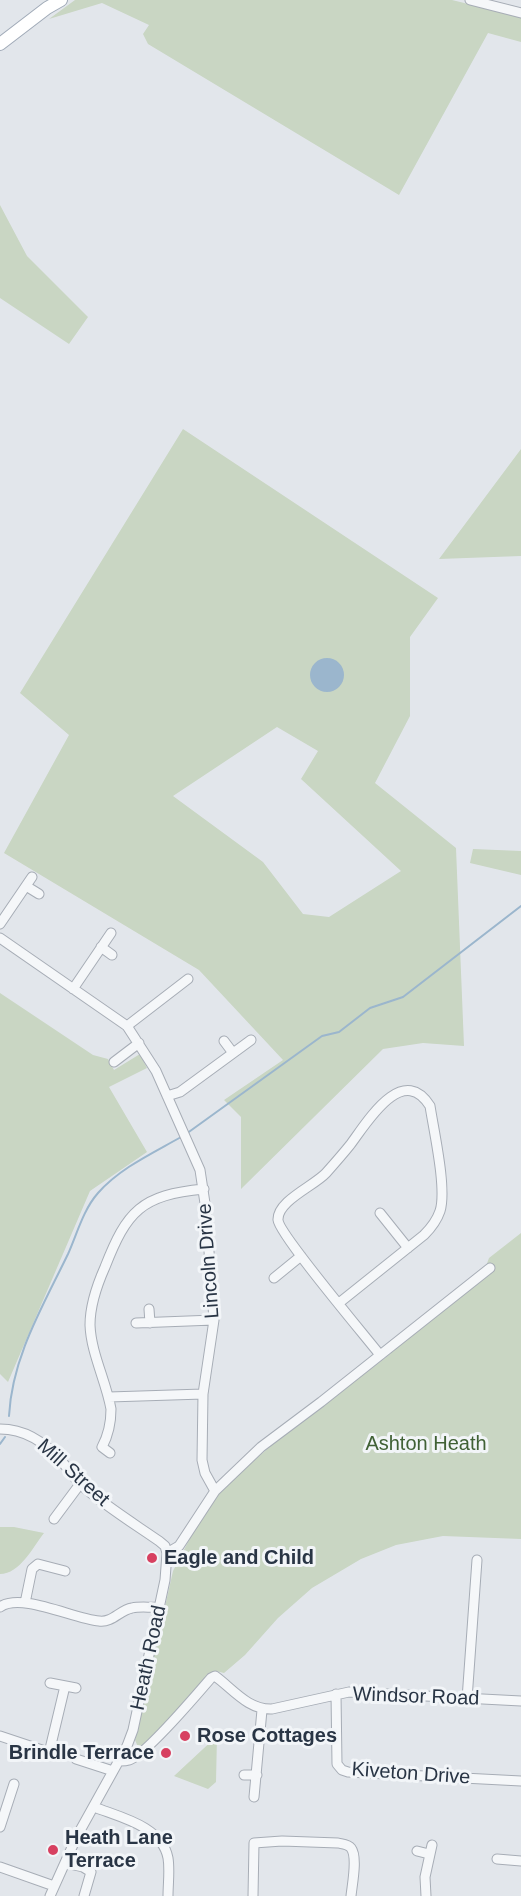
<!DOCTYPE html>
<style>
body{margin:0}
canvas{display:block;background:#e2e6eb}
</style>
<canvas width="521" height="1896"></canvas>
<script>
const context = document.querySelector('canvas').getContext('2d');
context.lineJoin = 'round';
function paint(path, color) {
  context.fillStyle = color;
  context.fill(path, 'evenodd');
}
function trace(path, color, width, dash) {
  context.strokeStyle = color;
  context.lineWidth = width;
  context.lineCap = dash ? 'butt' : 'round';
  context.setLineDash(dash || []);
  context.stroke(path);
}
function write(font, color, halo, rows, align = 'center') {
  context.font = font + ' Helvetica,sans-serif';
  context.lineWidth = 6;
  context.setLineDash([]);
  context.textBaseline = 'middle';
  context.strokeStyle = halo;
  context.fillStyle = color;
  for (const [text, x, y, turn = 0] of rows) {
    context.save();
    context.translate(x, y);
    context.rotate((+turn || 0) * Math.PI / 180);
    context.textAlign = isNaN(turn) ? turn : align;
    if (halo) context.strokeText(text, 0, 0);
    context.fillText(text, 0, 0);
    context.restore();
  }
}
paint(new Path2D(`
 M75,0h377l69,17v25l-33,-9 -89,162 -251,-151 -5,-10 6,-9 -47,-22 -53,16z
 M0,205l27,51 61,61 -19,27 -69,-46z
 M183,429l255,169 -28,39v79l-35,67 81,65 8,198 -41,-3 -40,6 -142,140v-72l-17,-17 59,-40 -84,-90 -195,-117 65,-118 -49,-42zM277,727l41,24 -17,28 100,92 -72,46 -26,-3 -40,-52 -90,-66z
 M521,449v107l-82,3z
 M473,849l48,2v24l-51,-12z
 M0,993l93,62 15,4 6,11 26,-16 7,14 -38,19 38,65 -57,39 -82,191 -8,-8z
 M521,1233v306l-78,-3 -47,9 -35,14 -49,29 -34,30 -33,37 -21,18 -8,-2 -73,76h-5l-3,-7 38,-169 29,-56 18,-25 60,-52 105,-80 97,-81 7,-19z
 M0,1527h14l30,6c-11,14 -24,41 -44,41z
 M217,1736l-1,46 -8,7 -34,-13z`), '#c9d6c3');
paint(new Path2D(`
 M310 675a17 17 0 1 1 34 0a17 17 0 1 1-34 0Z`), '#9bb6cd');
trace(new Path2D(`
 M186,1134l136,-98 17,-4 31,-24 33,-11 118,-91
 M9,1416c3,-59 34,-110 59,-162 9,-20 15,-44 30,-61 22,-25 55,-40 83,-56
 M0,1444l5,-7`), '#9bb6cd', 2);
const minor = new Path2D(`
 M470,0l51,13
 M26,886l13,8
 M0,924l32,-47
 M0,938l127,88 29,45 44,99 6,40 8,110 -11,74 -1,66 3,13 10,18
 M101,947l11,8
 M73,989l38,-56
 M127,1026l61,-47
 M224,1041l9,12
 M114,1062l25,-19
 M167,1096l13,-4 71,-52
 M380,1213l28,35
 M274,1278l27,-22
 M339,1303l85,-68c7,-7 13,-15 16,-24 7,-22 -6,-79 -10,-105 -28,-44 -64,18 -80,39 -8,10 -16,19 -24,28 -12,13 -49,28 -48,47 1,14 88,117 102,135
 M149,1309l1,14
 M136,1323l78,-3
 M109,1397l94,-3
 M0,1429c26,0 47,15 63,34 6,6 11,15 17,21 24,21 53,39 79,57l6,5 2,7 -2,27 -32,150 -6,16 -50,90 -27,60
 M110,1453l-8,-6c7,-13 9,-24 9,-38 -5,-28 -20,-56 -21,-84 0,-20 7,-40 15,-58 22,-56 36,-72 99,-78
 M54,1519l26,-35
 M167,1553l12,-7 36,-55 46,-44 60,-45 169,-134
 M25,1603l7,-34 6,-5 27,7
 M0,1607c21,-15 74,12 99,14 13,2 21,-11 33,-13 9,-2 19,0 28,-1
 M50,1683l26,5
 M336,1694l1,70 5,6 6,2 173,9
 M467,1699l10,-139
 M0,1736l60,20
 M49,1753l16,-67
 M76,1759l37,12
 M120,1761c3,0 6,0 9,-1 15,-3 69,-67 82,-82l4,-2c18,13 33,34 57,33l77,-17 172,9
 M244,1775h13
 M254,1797l8,-87
 M94,1807c25,10 68,19 74,51 2,12 0,26 0,38
 M0,1827l14,-43
 M417,1851l12,3
 M497,1859l24,2
 M65,1863l18,4 8,5 -7,24
 M0,1867l54,19
 M253,1896l1,-53 28,-2 56,2c4,1 10,1 13,5 7,9 1,37 0,48
 M426,1896l-1,-19 7,-32`);
const major = new Path2D(`
 M0,44l47,-36 14,-8`);
trace(minor, '#a7adb6', 11);
trace(major, '#a1abb8', 14);
trace(minor, '#f5f7f9', 9);
trace(major, '#fff', 12);
for (const [x, y, r, color] of [
 [152,1558,6,"#d74060"],
 [185,1736,6,"#d74060"],
 [166,1753,6,"#d74060"],
 [53,1850,6,"#d74060"]
]) {
  const dot = new Path2D();
  dot.arc(x, y, r, 0, 2 * Math.PI);
  context.fillStyle = color;
  context.fill(dot);
  trace(dot, '#f2f5f8', 2);
}
write('20px', '#293545', '#f2f5f8', [
 ["Lincoln Drive",209,1261,-94],
 ["Mill Street",73,1473,42],
 ["Heath Road",149,1658,-78],
 ["Windsor Road",416,1697,2],
 ["Kiveton Drive",411,1774,4]
]);
write('20px', '#406135', '#f2f5f8', [
 ["Ashton Heath",426,1444]
]);
write('bold 20px', '#293545', '#f2f5f8', [
 ["Eagle and Child",164,1558],
 ["Rose Cottages",197,1736],
 ["Brindle Terrace",154,1753,"right"],
 ["Heath Lane",65,1838],
 ["Terrace",65,1861]
], 'left');
</script>
